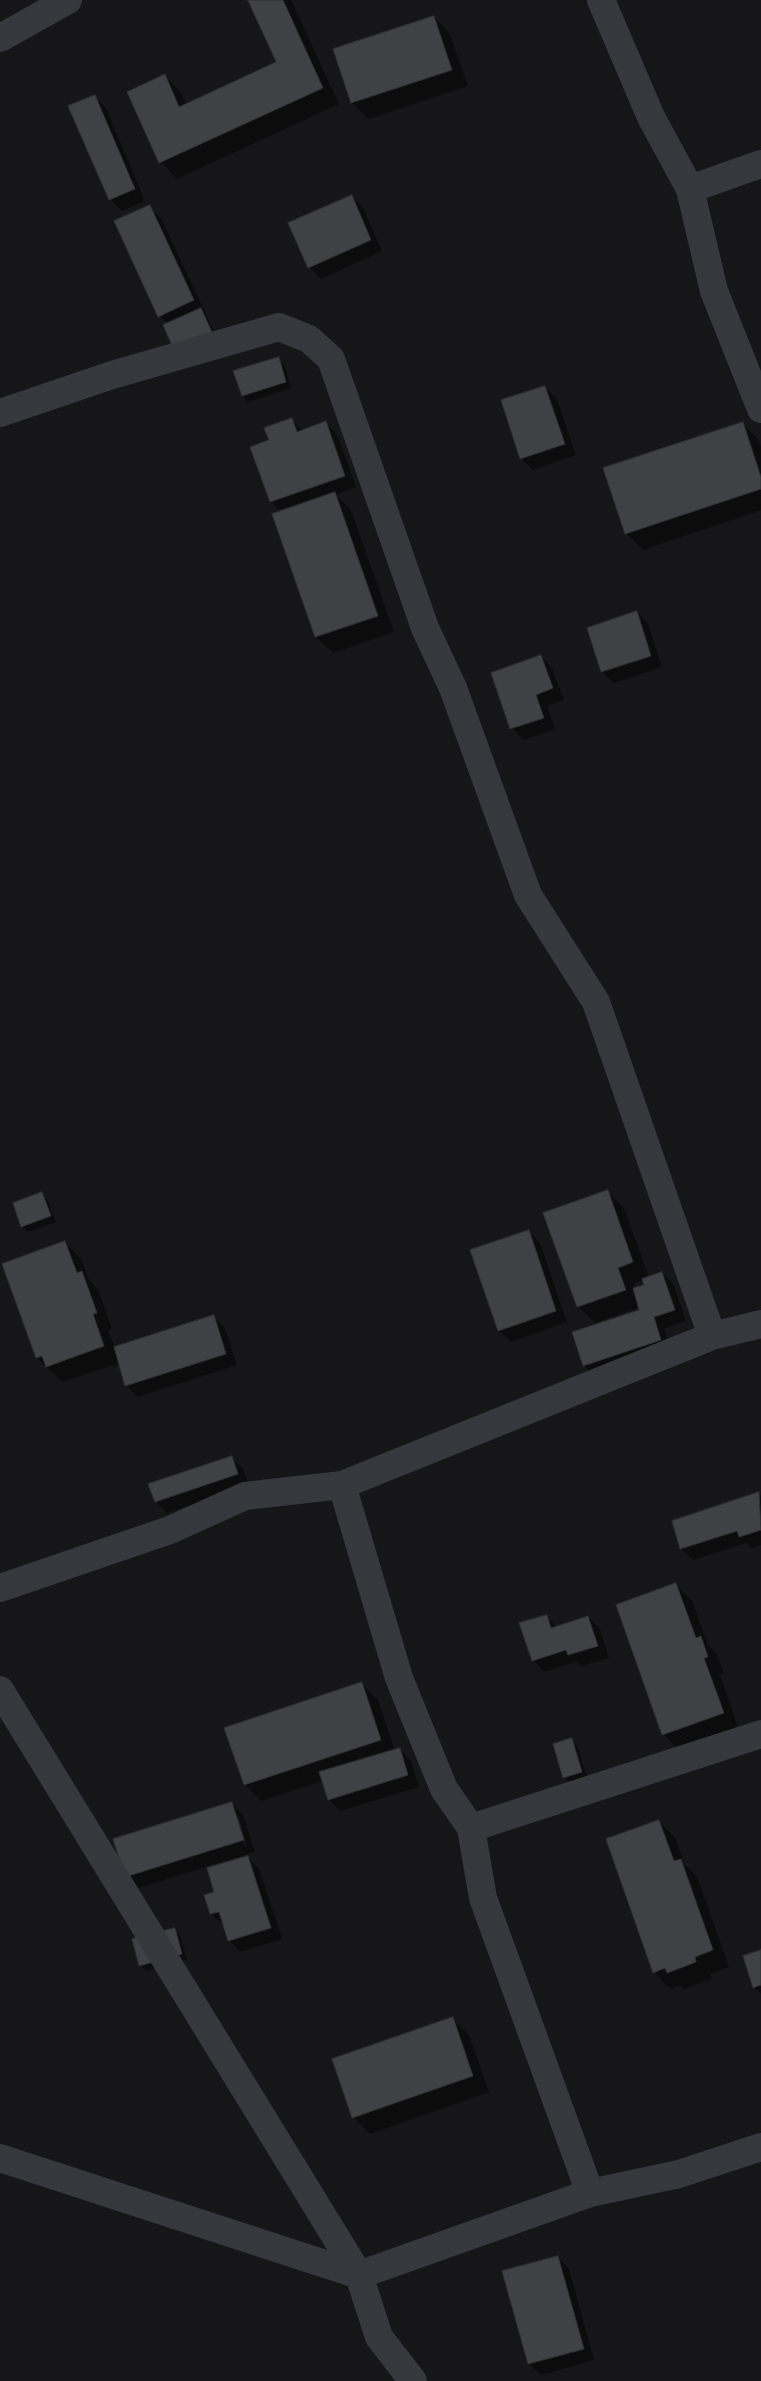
<!DOCTYPE html>
<style>
body{margin:0}
canvas{display:block;background:#161618}
</style>
<canvas width="761" height="2381"></canvas>
<script>
const context = document.querySelector('canvas').getContext('2d');
context.lineJoin = 'round';
function paint(path, color) {
  context.fillStyle = color;
  context.fill(path, 'evenodd');
}
function trace(path, color, width, dash) {
  context.strokeStyle = color;
  context.lineWidth = width;
  context.lineCap = dash ? 'butt' : 'round';
  context.setLineDash(dash || []);
  context.stroke(path);
}
paint(new Path2D(`
 M249,0h42l48,104 -162,75 -16,-17 -32,-70 35,-16 17,16 5,13 92,-42z
 M434,17l16,17 18,52 -99,33 -17,-16z
 M94,97l12,11 39,93 -23,10 -12,-12z
 M352,196l11,12 19,43 -61,28 -12,-12z
 M149,207l12,11 56,120 -49,-14 -8,-8z
 M278,358l6,6 7,24 -43,14 -5,-6 -8,-24z
 M545,387l12,12 19,56 -43,15 -12,-12z
 M292,420l11,11 23,-8 11,11 19,53 -20,8 15,15 43,122 -61,21 -17,-16 -43,-122 8,-3 -10,-10 -19,-54 18,-7z
 M742,424l17,16 2,7v63l-118,40 -17,-17z
 M637,612l11,12 14,43 -48,16 -12,-11 -14,-44z
 M541,656l11,12 12,32 -17,6 8,23 -32,11 -11,-12z
 M607,1191l17,17 25,69 13,-4 12,12 12,36 -22,8 8,23 -77,25 -11,-12 57,-55 -1,-3 -45,16 -17,-17zM644,1280l1,6 -10,3 -2,-5z
 M41,1194l6,5 9,23 -28,10 -6,-6z
 M528,1231l12,12 27,79 -56,20 -12,-11 -28,-80z
 M65,1242l16,17 8,21 9,9 14,40 -4,1 7,18 99,-31 11,11 12,37 -99,32 -12,-12 -6,-22 -57,19 -26,-24 -33,-93z
 M231,1457l12,12 6,16 -82,28 -11,-11 -6,-18z
 M759,1494l2,2v49l-9,3 -6,-5 -53,17 -12,-11 -8,-27z
 M676,1585l16,16 16,44 9,9 7,19 -4,1 19,56 -59,21 -17,-17z
 M546,1616l11,11 31,-10 12,12 9,29 -28,8 -5,-4 -32,10 -11,-12z
 M362,1684l16,16 17,51 5,-2 11,12 8,26 -79,24 -11,-12 -6,-18 -62,20 -16,-16 -19,-56z
 M571,1740l6,5 10,32 -17,6 -6,-6z
 M232,1803l11,12 12,37 -117,36 -12,-11zM235,1815h3l9,31 -2,1z
 M659,1821l16,17 9,26 13,12 32,91 -19,7 2,5 -28,10 -4,-4 -10,4 -16,-17z
 M248,1857l11,12 23,70 -42,13 -11,-12 -5,-15 -13,-11 5,-22z
 M175,1930l5,5 7,25 -41,11 -6,-6z
 M761,1951v43l-7,-7z
 M452,2019l17,16 20,57 -119,42 -17,-17z
 M557,2257l12,12 25,91 -53,15 -12,-11 -25,-92z`), '#0007');
const building = new Path2D(`
 M248,0h35l40,88 -164,75 -32,-71 38,-18 14,33 97,-45z
 M434,16l18,54 -101,33 -18,-54z
 M95,95l40,94 -26,11 -41,-94z
 M352,195l19,45 -63,28 -20,-45z
 M150,205l44,95 -36,17 -44,-96z
 M201,308l11,24 -38,18 -11,-25z
 M279,357l7,25 -44,14 -9,-25z
 M545,386l20,58 -45,15 -19,-59z
 M292,418l5,14 29,-11 19,55 -75,26 -20,-55 19,-7 -5,-12z
 M743,422l18,55v12l-136,45 -22,-66z
 M335,492l43,124 -63,21 -43,-123z
 M637,611l14,45 -50,16 -14,-44z
 M541,655l12,33 -17,7 8,23 -34,11 -19,-56z
 M608,1190l25,72 -15,6 8,22 -49,17 -34,-94z
 M42,1192l9,24 -30,11 -8,-24z
 M529,1230l27,81 -58,20 -28,-81z
 M65,1241l12,32 5,-2 15,42 -4,1 11,32 -58,21 -4,-11 -6,2 -34,-94z
 M662,1272l13,38 -21,7 7,23 -78,26 -11,-34 67,-22 -6,-22 11,-3 -2,-6z
 M214,1315l12,39 -101,32 -11,-39z
 M232,1456l6,18 -83,28 -7,-18z
 M759,1492l2,38 -22,7 -2,-6 -57,18 -8,-28z
 M676,1583l20,55 5,-2 7,21 -4,1 20,55 -62,22 -46,-130z
 M547,1615l4,13 37,-12 10,30 -30,9 -2,-5 -34,11 -13,-38z
 M362,1682l19,58 -137,45 -20,-57z
 M572,1738l10,34 -19,6 -10,-34z
 M400,1748l8,27 -80,25 -9,-28z
 M232,1802l12,38 -119,37 -12,-38z
 M659,1820l15,41 7,-2 32,91 -18,7 1,5 -29,11 -2,-5 -12,5 -47,-134z
 M248,1856l23,72 -43,13 -9,-29 -9,2 -6,-19 10,-3 -7,-24z
 M175,1928l7,26 -43,12 -7,-27z
 M761,1950v35l-8,3 -10,-32z
 M453,2017l20,59 -121,42 -20,-59z
 M558,2256l26,93 -56,15 -26,-93z`);
paint(building, '#404145');
trace(building, '#303034', 1);
trace(new Path2D(`
 M601,0l50,117 39,72 24,102 47,118
 M0,38l68,-38
 M690,189l71,-25
 M0,413l112,-38 167,-48 30,12 22,20 94,269 28,60 75,207 68,107 116,334
 M342,1485l57,193 45,111 27,39 12,70 107,295 89,-19 82,-27
 M0,1588l170,-58 75,-34 97,-11 370,-149 49,-12
 M0,1690l359,585 20,62 34,44
 M471,1828l290,-94
 M0,2158l359,117 231,-82`), '#37383d', 28);
</script>
